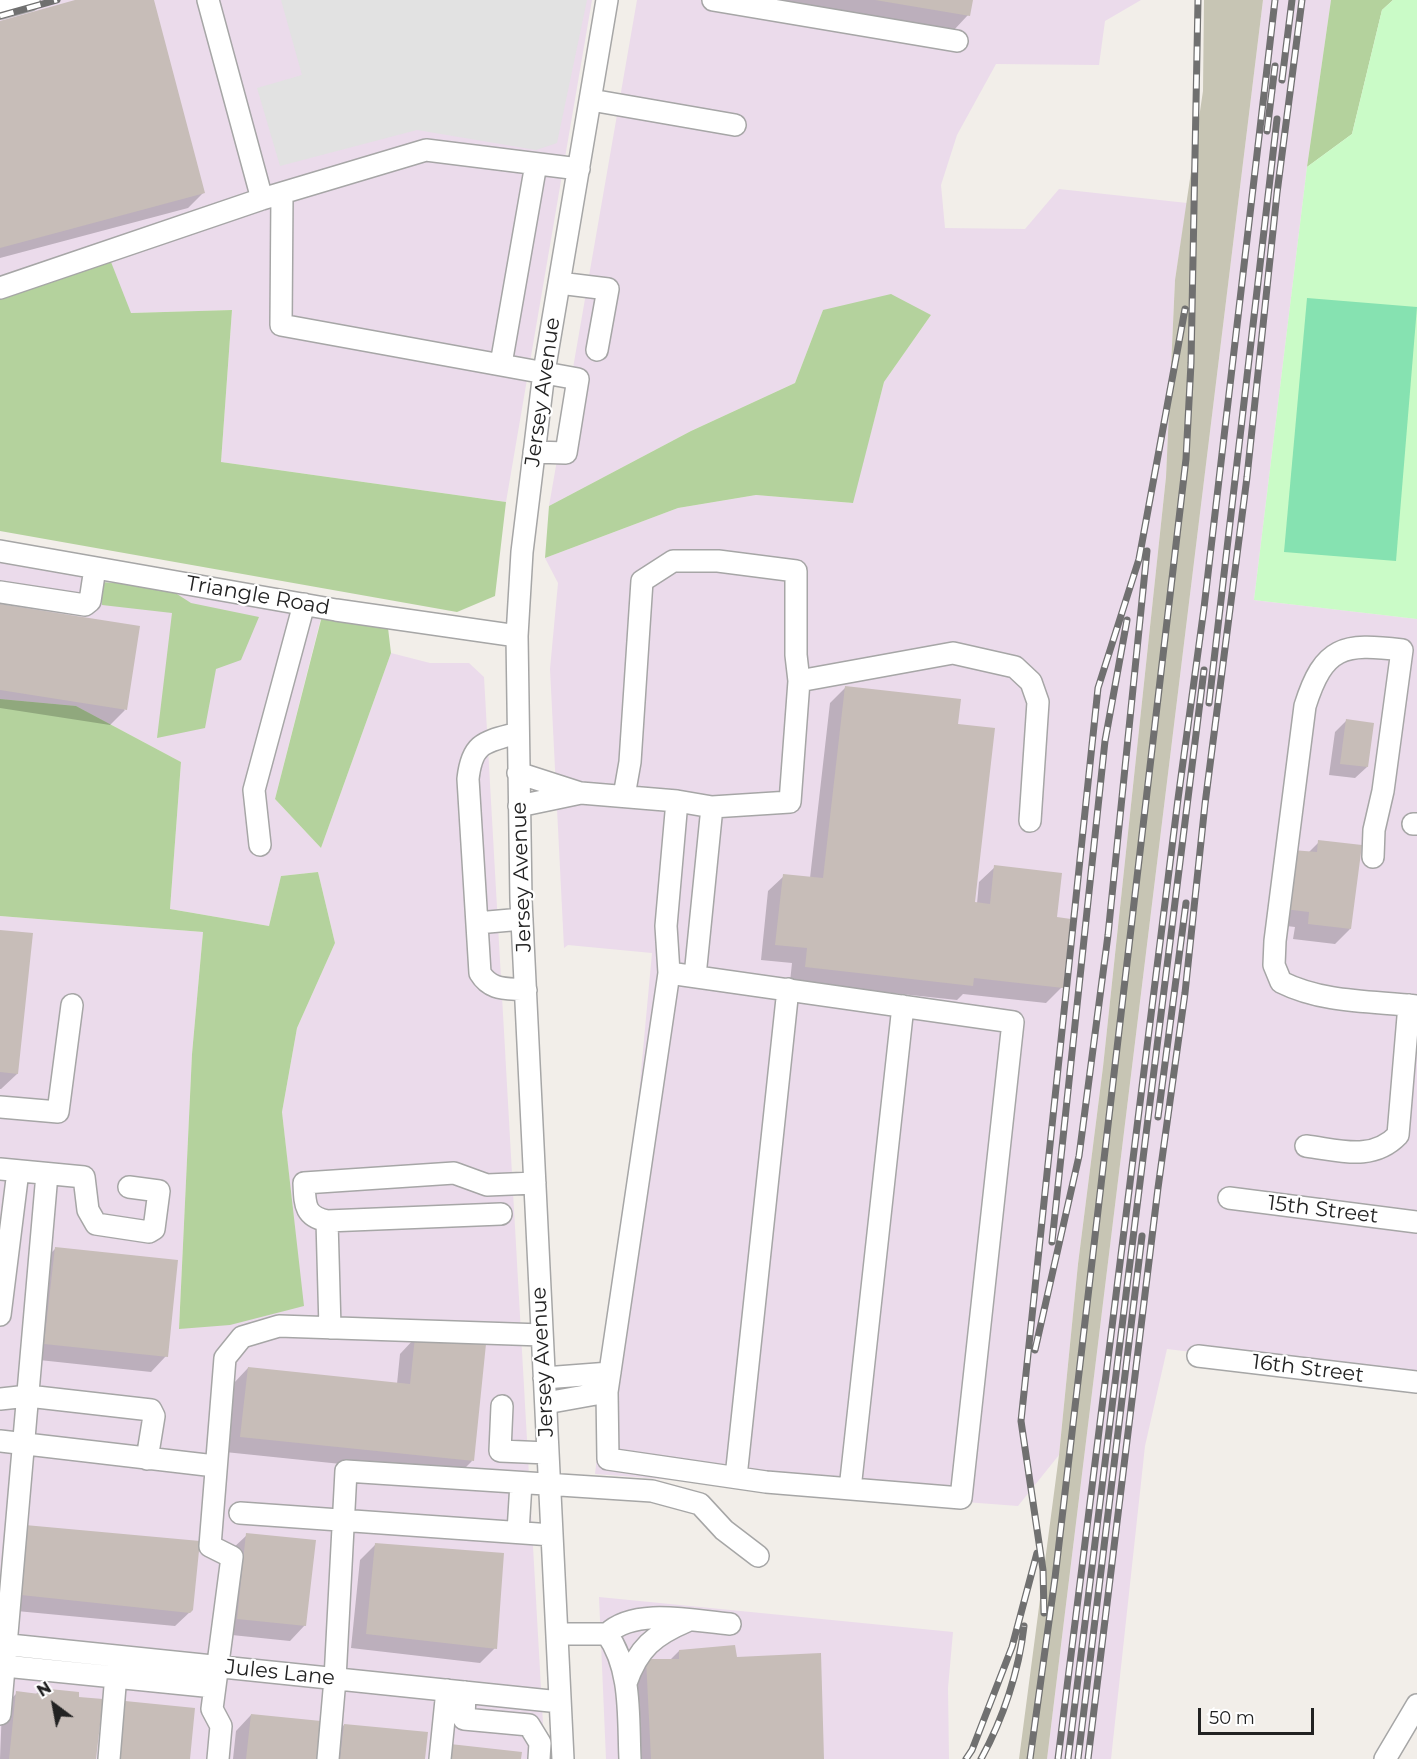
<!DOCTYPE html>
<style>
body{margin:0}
#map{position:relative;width:1417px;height:1759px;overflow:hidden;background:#f2eee9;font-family:Montserrat,sans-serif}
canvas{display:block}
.north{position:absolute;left:24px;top:1675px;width:60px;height:60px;-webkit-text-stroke:4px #fff;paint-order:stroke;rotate:328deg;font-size:16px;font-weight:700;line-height:24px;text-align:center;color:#222}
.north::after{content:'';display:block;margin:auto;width:21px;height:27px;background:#222;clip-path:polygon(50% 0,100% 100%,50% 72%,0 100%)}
.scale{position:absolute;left:1198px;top:1708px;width:116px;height:27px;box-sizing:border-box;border:3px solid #222;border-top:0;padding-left:8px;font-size:18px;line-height:21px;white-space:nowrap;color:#222;-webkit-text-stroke:4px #fff;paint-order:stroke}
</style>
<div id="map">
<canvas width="1417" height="1759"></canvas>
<div class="north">N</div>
<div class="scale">50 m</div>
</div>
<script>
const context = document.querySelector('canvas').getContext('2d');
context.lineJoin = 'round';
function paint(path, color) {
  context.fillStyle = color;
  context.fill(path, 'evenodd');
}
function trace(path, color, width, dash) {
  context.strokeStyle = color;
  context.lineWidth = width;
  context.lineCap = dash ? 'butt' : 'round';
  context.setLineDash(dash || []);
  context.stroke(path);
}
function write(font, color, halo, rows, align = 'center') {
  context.font = font + ' Montserrat,sans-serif';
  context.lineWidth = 4.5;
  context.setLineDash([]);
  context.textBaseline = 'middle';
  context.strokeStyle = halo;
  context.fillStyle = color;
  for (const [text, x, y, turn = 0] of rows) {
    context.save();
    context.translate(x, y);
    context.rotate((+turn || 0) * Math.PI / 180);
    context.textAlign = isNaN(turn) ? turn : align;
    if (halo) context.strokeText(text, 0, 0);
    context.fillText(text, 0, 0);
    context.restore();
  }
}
paint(new Path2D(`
 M0,0h592l-86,502 -285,-40 11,-152 -101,3 -131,-17z
 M637,0h504l-36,21 -6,44 -103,-1 -39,71 -16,50 4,43 80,1 34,-40 128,14 -12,77 -9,197 -63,590 -25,197 -19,191 -41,51 -423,-32 41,-348 16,-173 -84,-8 -4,3 -14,-279 8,-86 -13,-25 133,-50 78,-13 96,8 32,-121 47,-67 -108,-5 -28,73 -104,48 -142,75z
 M1263,0h68l-24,167 -53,433 163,19v760l-250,-30 -22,97 -34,313h-64z
 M0,554l325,48 -50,197 46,49 70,-195 39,10h39l15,14 61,1082h-545v-843l203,16 -11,122 -13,275 124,-23 -21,-194 15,-84 38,-85 -17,-71 -37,4 -12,50 -99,-17 11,-147 -105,-56 -76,-7z
 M599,1597l354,35 -5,56 1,71h-343z`), '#ebdbeb');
paint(new Path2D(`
 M1204,0h59l-216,1759h-28l40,-304 19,-191 25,-197 63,-590 9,-197 28,-189z`), '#c7c5b4');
paint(new Path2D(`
 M1331,0h62l-11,10 -30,124 -45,33z
 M111,262l20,51 101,-3 -11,152 285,40 -11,94 -38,16 -457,-81v-235z
 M891,294l40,21 -47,67 -31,121 -97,-8 -78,13 -133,50 4,-52 142,-75 104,-48 28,-73z
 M102,582l64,5 25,16 68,14 -18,43 -25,9 -11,59 -48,10 15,-125 -70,-8z
 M322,616l66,12 3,25 -70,195 -46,-49z
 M0,699l76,7 105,56 -11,147 99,17 12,-50 37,-4 17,71 -38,85 -15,84 22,194 -74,19 -51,4 13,-275 11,-122 -203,-16z`), '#b4d29d');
paint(new Path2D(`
 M1393,0h24v619l-163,-19 53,-433 45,-33 30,-124z`), '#cafbc7');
paint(new Path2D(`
 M1307,298l110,9 -21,254 -112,-9z`), '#86e2b1');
paint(new Path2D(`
 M281,0h306l-30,143 -21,7 -119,-20 -137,36 -23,-78 45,-13z`), '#e2e2e2');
paint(new Path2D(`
 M81,0h72l50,193 -15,15 -188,50v-235z
 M756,0h215l-3,15 -15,16z
 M0,606l125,104 -15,15 -110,-17z
 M845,688l112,38 17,178h3l2,-22 16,-15 61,52 6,68 -16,16 -83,-9 -6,6 -167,-18 2,-19 -31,-3 7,-69 16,-15 26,2 20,-175z
 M1347,720l20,47 -12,11 -26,-3 6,-43z
 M1319,842l31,87 -15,15 -42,-5 2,-12 -25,-3 38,-71z
 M0,932l17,142 -16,15h-1z
 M55,1249l111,107 -15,16 -121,-13 10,-95z
 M415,1338l57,123 -15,15 -232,-24 8,-68 15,-16 149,16 3,-30z
 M25,1526l166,85 -16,15 -169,-16z
 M247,1535l58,90 -15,16 -68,-7 9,-84z
 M375,1545l120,103 -15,15 -129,-15 9,-88z
 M679,1651l57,8 87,100h-187l-5,-83 16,-15 23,-1z
 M40,1690l55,69h-95l2,-51 15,-15 18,2z
 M126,1703l63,56h-83l4,-41z
 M251,1715l64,44h-82l3,-28z
 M344,1725l80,34h-97l2,-18z`), '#0003');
paint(new Path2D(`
 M75,0h79l51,193 -205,55v-227z
 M875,0h98l-3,16z
 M0,604l140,22 -13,84 -127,-20z
 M845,686l116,13 -3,25 37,4 -20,174 15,2 4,-39 68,8 -5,44 14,2 -8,69 -89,-10 -1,8 -168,-19 2,-19 -32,-3 8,-71 40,4z
 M1346,719l28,4 -6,44 -28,-3z
 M1318,840l44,5 -11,84 -43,-5 1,-12 -25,-3 8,-59 25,2z
 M0,930l33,3 -15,141 -18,-2z
 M55,1247l123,13 -10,97 -124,-13z
 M415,1337l71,7 -12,117 -234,-24 8,-70 162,17z
 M25,1525l175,16 -7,69 -3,3 -169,-18 -2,-1z
 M246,1533l70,7 -10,86 -69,-7z
 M375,1543l129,10 -7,96 -131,-15z
 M735,1645l2,12 84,-4 3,106h-173l-5,-100h33v-9z
 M40,1688l39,4v5l24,2 -7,60h-87l7,-68 23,3z
 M125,1701l70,7 -5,51h-70z
 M251,1714l70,7 -4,38h-71z
 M344,1724l84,8 -3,27h-85z
 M450,1744l72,8 -1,7h-72z`), '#c7bdb8');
const minor = new Path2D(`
 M208,0l54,199 164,-49 153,19
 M713,0l244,41
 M0,8l29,-8
 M591,100l144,25
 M282,194l-1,131 297,54 -12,74 -32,-1
 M559,283l49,6 -11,61
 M0,288l262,-89
 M501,364l35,-200
 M0,551l336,59 181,26
 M0,592l85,13 5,-4 5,-33
 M518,733c-33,9 -46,9 -50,46l12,194c11,18 26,15 46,17
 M518,773l62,20
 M624,796l6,-34 12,-181 31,-20h45l78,10v84l3,26
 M519,806l62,-13 96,8 35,6 78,-5 9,-121 154,-28 62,14 16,15 7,20 -8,119
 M1413,824h4
 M260,845l-6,-55 50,-186
 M1373,857l1,-27 9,-39 19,-141c-59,-7 -78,-4 -97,56l-30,235 -1,24 7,17c42,21 90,19 136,24
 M477,923l45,-4
 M669,973l-3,-47 11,-125
 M695,976l17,-169
 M0,1107l58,5 14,-107
 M1306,1146c33,4 66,16 92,-11l11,-130
 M0,1169l84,8 4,33 8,14 53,8 5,-3 5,-38 -30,-4
 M1229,1198l188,24
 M501,1214l-174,7c-23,-5 -22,-17 -23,-38l150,-10 33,12 48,-2
 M327,1221l3,107
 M0,1315l18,-144
 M1198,1356l219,26
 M544,1378l66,-5
 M0,1399l28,-3 123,14 3,6 -7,43
 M546,1403l61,-11 62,-419 344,49 -52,476 -195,-16 -158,-23 -1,-67
 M502,1406l-2,45 48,2
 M0,1441l215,25
 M736,1477l52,-488
 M850,1489l53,-483
 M240,1513l312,22
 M518,1532l3,-49
 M557,1634h50c25,35 21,83 23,125
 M607,1634c28,-27 87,-13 123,-10
 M0,1644l560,58
 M5,1666l209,21
 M626,1683c12,-35 28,-48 61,-62
 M465,1692l-1,27 65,6 11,18 -1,16
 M0,1714l47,-540
 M109,1759l8,-97
 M218,1759l3,-33 -9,-17 20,-152 -22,-11 15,-188 17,-21 37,-11 263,9
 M328,1759l7,-80 11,-208 306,20 48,13 24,26 34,26
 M440,1759l7,-69
 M563,1759l-42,-859 -4,-264 5,-84 22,-180 63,-372
 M1385,1759l32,-54`);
trace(minor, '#a6a6a6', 24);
trace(minor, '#fff', 21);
const rail = new Path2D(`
 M0,16l57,-16
 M1282,80l10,-80
 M1267,131l8,-65
 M1209,703l68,-584
 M1158,1117l28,-214
 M1052,1242l53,-501 22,-121
 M1035,1350l44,-194 29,-221 39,-384
 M1044,1613l-1,-43 -22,-149 77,-733 41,-129 46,-250
 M966,1759l6,-9 40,-103 25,-94
 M981,1759c22,-40 38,-88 43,-133
 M1030,1759l25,-181 131,-1119 5,-96 7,-363
 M1058,1759l120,-960 26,-191 71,-608
 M1068,1759l136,-1089
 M1078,1759l64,-523
 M1088,1759l70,-571 27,-195 20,-189 42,-327 30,-284 25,-193`);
trace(rail, '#707070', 7);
trace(rail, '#fff', 4.5, [14]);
write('21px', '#222', '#fff', [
 ["Jersey Avenue",543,392,-82],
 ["Triangle Road",258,596,10],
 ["Jersey Avenue",522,877,-92],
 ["15th Street",1323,1210,7],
 ["Jersey Avenue",543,1362,-93],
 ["16th Street",1308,1369,7],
 ["Jules Lane",280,1673,6]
]);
</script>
